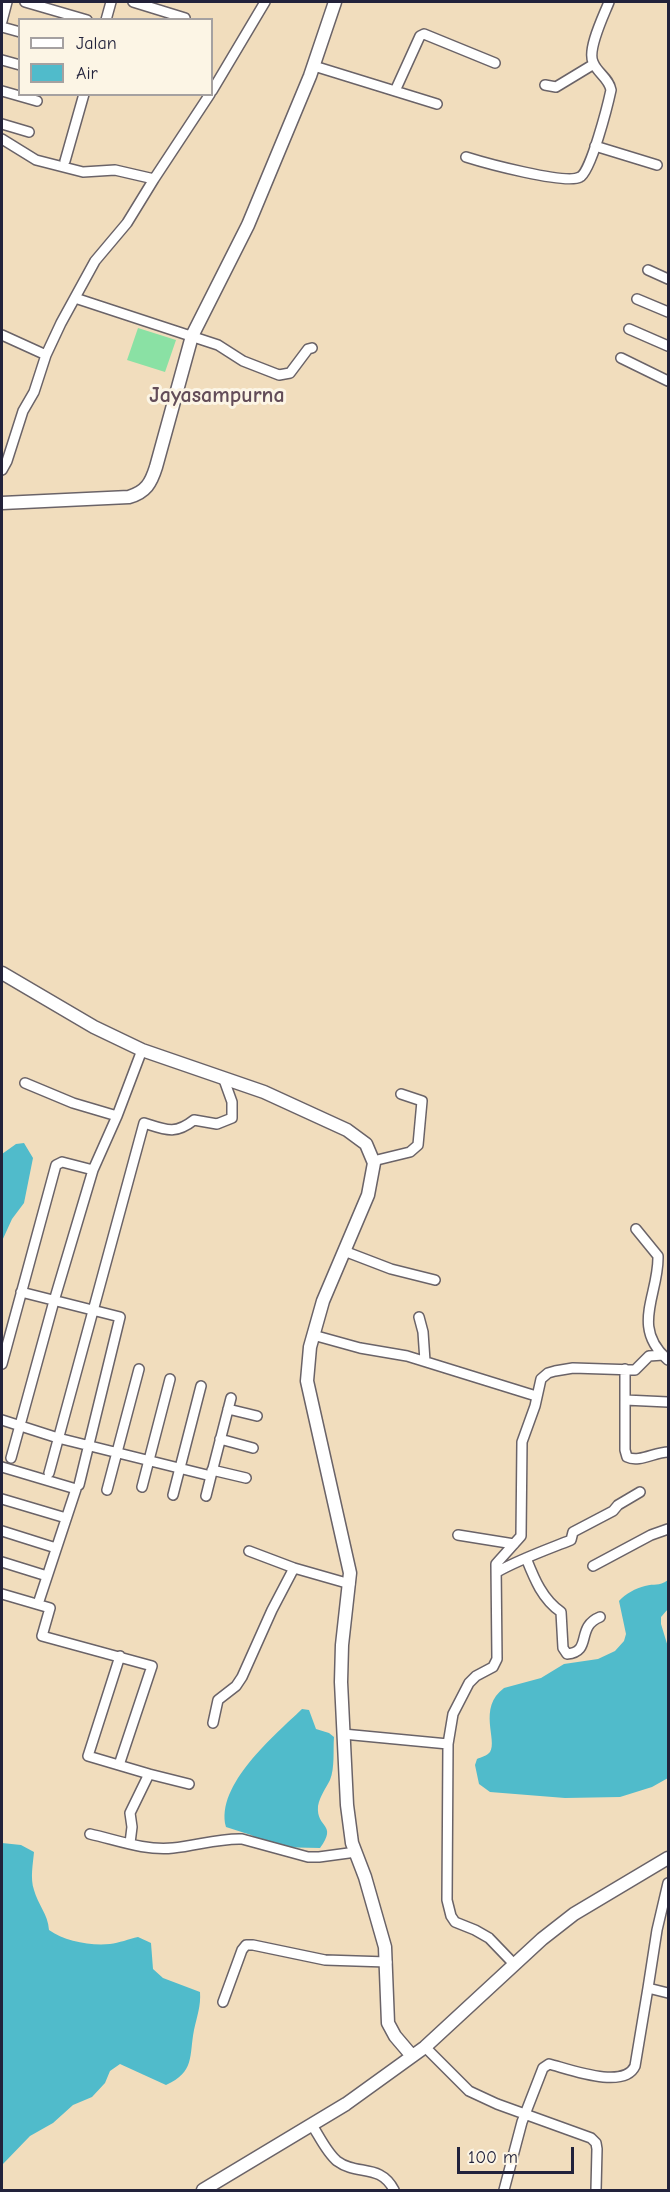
<!DOCTYPE html>
<style>
body{margin:0}
#map{position:relative;width:670px;height:2192px;overflow:hidden;background:#f1ddbd;font-family:"Comic Neue",sans-serif}
canvas{display:block}
.frame{position:absolute;inset:0;border:3px solid #22223b;pointer-events:none}
.legend{position:absolute;left:18px;top:18px;width:195px;height:78px;box-sizing:border-box;background:#fcf5e5;border:2px solid #a5a1a1;margin:0;padding:8px 10px;list-style:none;font-size:18px;color:#22223b}
.legend li{display:flex;align-items:center;gap:12px;height:30px}
.legend b{width:30px;border:2px solid #a5a1a1}
.scale{position:absolute;left:457px;top:2147px;width:117px;height:27px;box-sizing:border-box;border:3px solid #22223b;border-top:0;padding-left:8px;font-size:18px;line-height:21px;white-space:nowrap;color:#22223b;-webkit-text-stroke:4px #fcf5e5;paint-order:stroke}
</style>
<div id="map">
<canvas width="670" height="2192"></canvas>
<div class="frame"></div>
<ul class="legend">
<li><b style="height:8px;background:#fff"></b>Jalan</li>
<li><b style="height:16px;background:#50bbcb"></b>Air</li>
</ul>
<div class="scale">100 m</div>
</div>
<script>
const context = document.querySelector('canvas').getContext('2d');
context.lineJoin = 'round';
function paint(path, color) {
  context.fillStyle = color;
  context.fill(path, 'evenodd');
}
function trace(path, color, width, dash) {
  context.strokeStyle = color;
  context.lineWidth = width;
  context.lineCap = dash ? 'butt' : 'round';
  context.setLineDash(dash || []);
  context.stroke(path);
}
function write(font, color, halo, rows, align = 'center') {
  context.font = font + ' "Comic Neue",sans-serif';
  context.lineWidth = 6;
  context.setLineDash([]);
  context.textBaseline = 'middle';
  context.strokeStyle = halo;
  context.fillStyle = color;
  for (const [text, x, y, turn = 0] of rows) {
    context.save();
    context.translate(x, y);
    context.rotate((+turn || 0) * Math.PI / 180);
    context.textAlign = isNaN(turn) ? turn : align;
    if (halo) context.strokeText(text, 0, 0);
    context.fillText(text, 0, 0);
    context.restore();
  }
}
paint(new Path2D(`
 M138,328l38,12 -11,32 -38,-12z`), '#8ae1a4');
paint(new Path2D(`
 M24,1143l9,15 -9,45 -12,16 -10,22v-87l14,-10z
 M668,1580v29l-7,8v7l7,23v131l-16,9 -32,10 -55,1 -75,-6 -11,-8 -4,-19 2,-6c4,-2 10,-3 13,-7 8,-12 -13,-44 14,-64l37,-10 23,-14 34,-5 17,-8 9,-10 2,-7 -7,-33c6,-7 17,-13 26,-15 10,-3 13,1 23,-6z
 M302,1709l7,1 7,19 13,4 5,4c-1,13 1,31 -4,43 -4,8 -10,16 -12,26 -2,23 20,17 2,42l-46,-1 -23,-12 -25,-8c-11,-42 49,-92 76,-118z
 M2,1843l19,2 13,7c-1,12 -4,26 0,38 4,15 14,24 15,40 15,11 41,16 61,14 9,-1 19,-5 28,-7l13,6 2,26 10,9 37,14c1,14 -3,24 -6,38 -5,26 1,42 -28,55l-46,-21 -10,7 -5,12 -13,14 -19,8 -20,18 -23,13 -28,29z`), '#50bbcb');
const minor = new Path2D(`
 M25,2l62,18
 M133,2l52,16
 M106,20l5,-18
 M2,21l5,-19
 M2,27l18,5
 M2,60l18,5
 M314,66l123,38
 M545,85l11,2 38,-23
 M2,91l35,10
 M212,91l53,-89
 M395,91l25,-55 4,-2 71,29
 M2,124l27,8
 M2,139l34,21 47,12 32,-2 39,9 56,-85
 M595,146l62,19
 M466,157c19,6 100,28 114,20 11,-5 28,-73 31,-87 -2,-12 -14,-17 -18,-28 -6,-13 11,-47 16,-60
 M65,161l19,-67
 M648,270l20,9
 M75,298l143,47 25,16 36,14 11,-2 18,-24 4,-1
 M637,299l31,13
 M629,329l39,17
 M2,335l44,20
 M621,358l47,23
 M2,470l5,-9 16,-50 11,-19 12,-37 15,-32 34,-62 32,-38 27,-44
 M25,1083l48,20 44,13
 M373,1161l37,-9 8,-7 4,-44 -21,-7
 M636,1229l22,27c1,39 -28,71 10,104
 M344,1251l47,18 44,11
 M21,1292l99,25 -41,168
 M419,1317l4,15 2,29
 M313,1335l47,13 47,8 129,40
 M2,1364l54,-199 6,-3 31,8
 M625,1369v81l2,7c12,6 28,-5 41,-5
 M625,1400l43,2
 M228,1409l29,7
 M2,1420l56,18 153,38 -5,20
 M220,1439l33,9
 M11,1458l43,-157 39,-131 24,-54 25,-66
 M2,1467l74,22 -38,115
 M212,1470l34,8
 M49,1473l95,-350c22,7 31,12 50,-3l23,4 15,-6v-16l-9,-25
 M211,1476l20,-78
 M142,1487l28,-108
 M107,1490l32,-121
 M173,1495l28,-109
 M2,1499l64,19
 M2,1531l54,17
 M458,1535l56,9
 M249,1551l45,17 56,16
 M526,1558c8,20 16,41 35,54l2,36 4,6c26,-2 8,-27 33,-37
 M2,1562l45,14
 M593,1566l58,-31 17,-6
 M497,1572c23,-13 49,-22 74,-32l2,-8 40,-21 5,-6 22,-13
 M2,1594l48,14 -8,28 110,30 -33,99
 M120,1656l-32,100 61,18
 M213,1723l5,-23 18,-14 6,-9 30,-67 22,-42
 M343,1734l105,10
 M90,1834c27,6 55,17 83,14 23,-2 46,-10 69,-9l66,18h11l37,-5
 M130,1843l2,-16 -2,-14 19,-39 40,10
 M668,1883l-11,47 -9,58 20,5
 M514,1964l-25,-26 -14,-8 -20,-8 -4,-6 -4,-16 1,-156 5,-30 16,-31 7,-7 17,-9 4,-8 -1,-95 25,-28 1,-94 13,-36 6,-27 7,-6 7,-2 18,-3 62,2 14,-14 14,-1
 M223,2002l19,-52 4,-5h7l72,15 62,2
 M425,2047l44,44 28,13 94,34 5,5 1,6 -1,41
 M312,2125c7,11 15,28 25,36 20,15 43,2 57,29
 M504,2190l18,-68 21,-54 6,-4c20,5 75,26 86,2l13,-78`);
const tertiary = new Path2D(`
 M2,503l127,-6c17,-5 22,-14 27,-30l36,-131 56,-111 62,-149 25,-74
 M2,973l92,54 48,23 122,42 83,38 19,14 8,19 -6,32 -45,106 -13,46 -3,34 43,192 -8,72 -1,37 6,123 5,38 13,34 20,70 3,76 7,13 17,20
 M203,2190l143,-86 79,-57 117,-108 32,-25 94,-56`);
trace(minor, '#6a6368', 12);
trace(tertiary, '#6a6368', 15);
trace(minor, '#fff', 9);
trace(tertiary, '#fff', 12);
write('bold 22px', '#634d59', '#fcf5e5', [
 ["Jayasampurna",217,396]
]);
</script>
